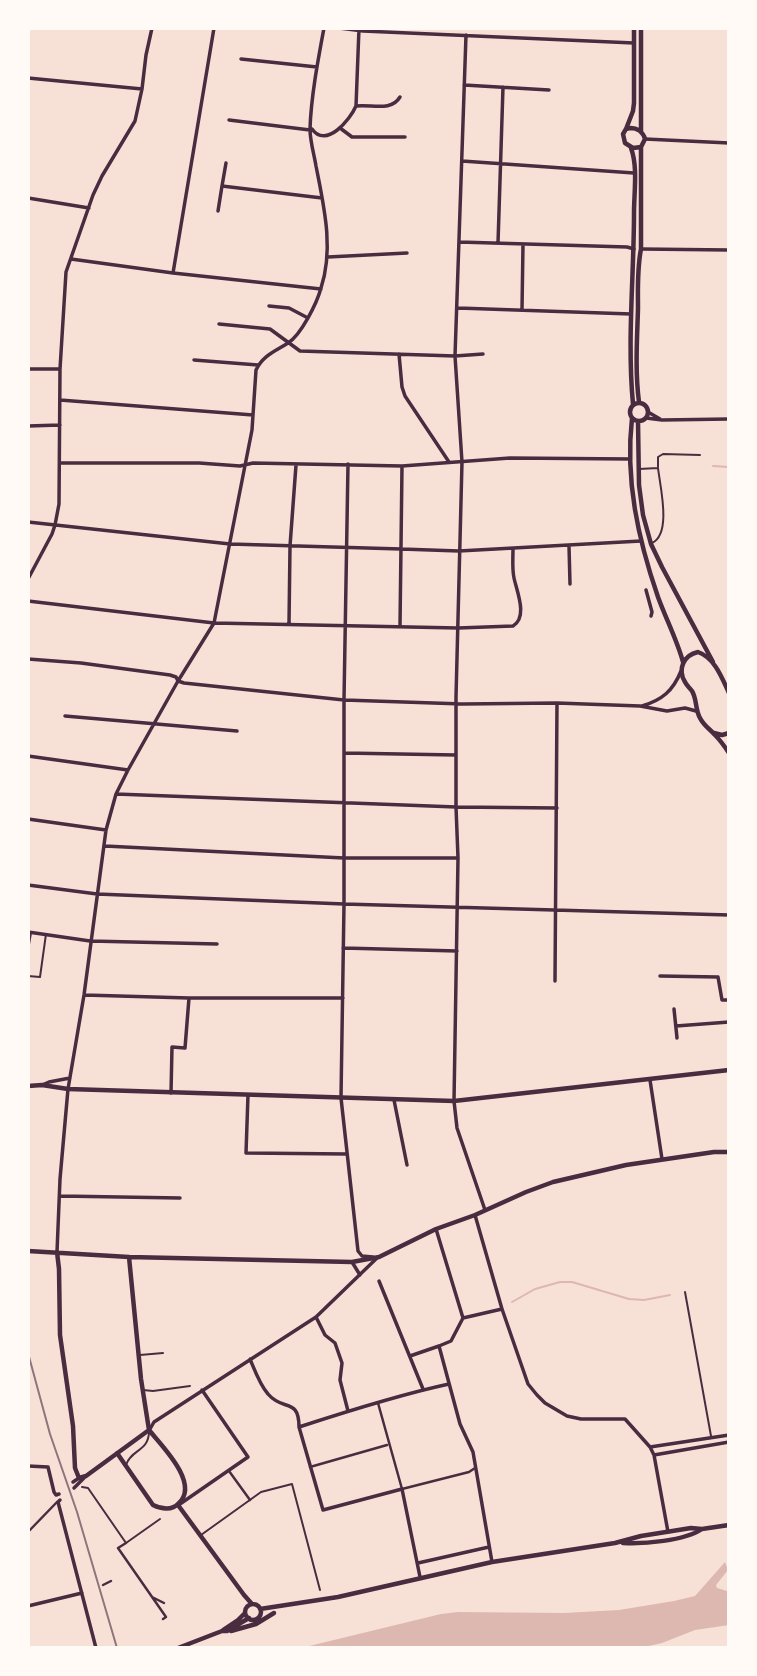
<!DOCTYPE html>
<style>
body{margin:0}
#map{position:relative;width:757px;height:1676px;overflow:hidden;background:#f7e1d7;font-family:Overpass,sans-serif}
canvas{display:block}
.frame{position:absolute;inset:0;border:30px solid #fffaf5;pointer-events:none}
</style>
<div id="map">
<canvas width="757" height="1676"></canvas>
<div class="frame"></div>
</div>
<script>
const context = document.querySelector('canvas').getContext('2d');
context.lineJoin = 'round';
function paint(path, color) {
  context.fillStyle = color;
  context.fill(path, 'evenodd');
}
function trace(path, color, width, dash) {
  context.strokeStyle = color;
  context.lineWidth = width;
  context.lineCap = dash ? 'butt' : 'round';
  context.setLineDash(dash || []);
  context.stroke(path);
}
paint(new Path2D(`
 M725,1562l3,8 -12,15 1,3 10,3 2,-2v36l-34,5 -33,13 -22,5h-339l140,-34 17,-2 106,1 55,-3 55,-9 21,-5z`), '#dcb8b0');
trace(new Path2D(`
 M713,466l16,1
 M512,1302l23,-13 25,-7h12l57,17 15,1 26,-5`), '#dcb8b0', 2);
trace(new Path2D(`
 M658,467v-10l5,-3 37,1
 M639,469l19,-1c2,18 14,66 -6,75
 M28,950l3,-17
 M28,976l12,1 6,-43
 M685,1292l26,144
 M140,1355l23,-2
 M143,1390l10,1 37,-5
 M126,1465c5,-16 23,-13 23,-34
 M82,1487l6,1 38,55 34,-24
 M201,1535l60,-43 31,-8 28,106`), '#4a2c40', 2);
trace(new Path2D(`
 M378,1403l24,86 67,-17 6,-4
 M310,1467l77,-22
 M229,1471l21,29
 M28,1532l29,-30
 M126,1543l-8,5 48,69 -3,2
 M103,1585l8,-4
 M152,1597l12,6`), '#4a2c40', 2.5);
trace(new Path2D(`
 M339,28l24,3 271,12
 M466,35l-11,321 7,106 -6,235v110l2,51 -4,243 3,27 28,82
 M241,59l76,8
 M28,78l114,11
 M464,85l85,5
 M356,106c16,-2 35,6 44,-9
 M229,120l81,10
 M340,128l12,9h53
 M312,129c14,20 38,-9 44,-23l3,-78
 M645,139l84,4
 M462,161l172,12
 M226,163l-4,23 100,12
 M28,198l61,10
 M218,211l4,-25
 M459,242l168,5 7,2
 M498,243l5,-156
 M641,249l88,1
 M328,257l79,-4
 M71,259l102,14 148,16
 M173,273l41,-245
 M269,306l20,2 19,10
 M458,308l173,6
 M522,310l1,-66
 M219,324l51,5 30,22 155,5 28,-2
 M399,354l3,33 3,9 44,66
 M194,360l64,5
 M28,369h32
 M60,400l193,15
 M648,412l12,7
 M646,418l16,2 67,-1
 M28,426l32,-1
 M60,463h139l41,3 13,-3 149,3 108,-8 120,1
 M348,464l-4,236v204l-3,194 17,153 4,5 11,1
 M28,522l202,22 171,5 58,2 182,-10
 M569,546l1,38
 M28,579l24,-45 3,-9 4,-21 1,-135 6,-97 27,-77 9,-19 33,-55 7,-32 4,-34 6,-27
 M646,590l6,22 -1,4
 M28,601l186,22 244,5 55,-2c15,-9 4,-34 1,-48 -2,-9 -1,-20 -1,-29
 M289,624l1,-78 6,-81
 M400,626l2,-160
 M28,659l53,4 89,12 6,2 2,4 6,2 160,17 119,4 94,-1 83,3 27,5 18,-3 11,3
 M642,706c20,-6 31,-15 39,-35
 M65,716l172,15
 M344,753l112,2
 M28,756l100,14
 M116,794l340,13 101,1
 M28,819l78,11
 M105,846l239,12h114
 M28,885l69,9 247,10 385,11
 M28,932l62,9 127,3
 M343,948l114,3
 M660,976l58,1 4,23h7
 M555,981l2,-278
 M84,995l105,3h154
 M674,1009l3,29
 M676,1026l53,-4
 M650,1080l12,79
 M42,1085l7,-3 21,-4
 M171,1093l1,-46 13,1 4,-50
 M248,1095l-2,58 101,1
 M394,1100l13,65
 M60,1196l120,2
 M475,1215l27,94 26,75 9,11 8,8 22,13 14,3h44l25,28 4,8 14,77
 M436,1229l27,89
 M57,1252l3,-73 8,-90 16,-94 22,-165 10,-36 12,-24 50,-89 36,-58 38,-193 4,-60c7,-15 20,-19 32,-27 13,-8 29,-40 33,-55 13,-40 3,-81 -5,-122 -2,-12 -6,-25 -6,-37 1,-32 8,-69 14,-101
 M352,1262l8,13
 M379,1281l44,108
 M316,1317l9,18 10,8 7,20 -2,17 8,31
 M439,1346l21,78 13,28 19,110
 M410,1356l29,-10 12,-5 12,-23 39,-9
 M250,1359c5,12 10,26 18,35 15,18 31,3 31,33
 M150,1429l4,-7 162,-105 61,-59
 M650,1447l79,-12
 M654,1455l75,-13
 M28,1466l20,1 6,25 2,3 3,-1
 M73,1482l6,-4
 M74,1488l10,-10
 M60,1500l-2,2 38,146
 M180,1504l68,-47 -46,-67
 M418,1563l71,-16
 M420,1577l-18,-88 -79,21 -24,-83c49,-16 99,-32 150,-43
 M28,1606l54,-13`), '#4a2c40', 3.5);
trace(new Path2D(`
 M641,28v104
 M630,128c7,0 13,4 15,11l-4,8 -8,1 -8,-5 -2,-9 3,-5z
 M626,129l7,-18 1,-8v-75
 M631,148c7,19 3,44 3,65 0,63 -7,128 -1,191
 M639,402c-4,-30 -2,-62 -1,-93 0,-20 -1,-40 3,-60v-102
 M630 412a9 9 0 1 1 18 0a9 9 0 1 1-18 0Z
 M632,418c-7,62 6,121 26,179 8,22 19,43 25,65
 M638,421l1,64 4,30 8,29 11,23 51,95
 M729,693c-7,-15 -14,-35 -31,-41 -14,3 -21,17 -13,30 2,4 5,6 7,9 5,8 3,18 8,27 4,8 10,11 15,17 6,6 10,12 14,18
 M714,733l8,2 7,-2
 M28,1086l14,-1 26,4 386,12 275,-31
 M28,1251l101,6 223,5 27,-5 57,-28 39,-14 51,-23 27,-10 73,-17 88,-13h15
 M57,1252l2,17 1,66 13,91 2,42 4,10 7,-2 63,-46
 M129,1257l12,122 8,51
 M117,1453l36,52c8,4 19,6 26,-2 21,-20 -18,-58 -30,-73
 M178,1505l66,90 8,9
 M623,1543c21,1 61,-2 79,-14
 M245 1612a8 8 0 1 1 16 0a8 8 0 1 1-16 0Z
 M260,1609l78,-12 154,-35 123,-19 26,-7 50,-8 11,1 27,-4
 M223,1630l15,-10 7,-7
 M231,1631l25,-7 18,-11
 M178,1648l44,-17h5l22,-13`), '#4a2c40', 4.5);
trace(new Path2D(`
 M28,1353l22,81 27,78 40,136`), '#8f747c', 2);
</script>
